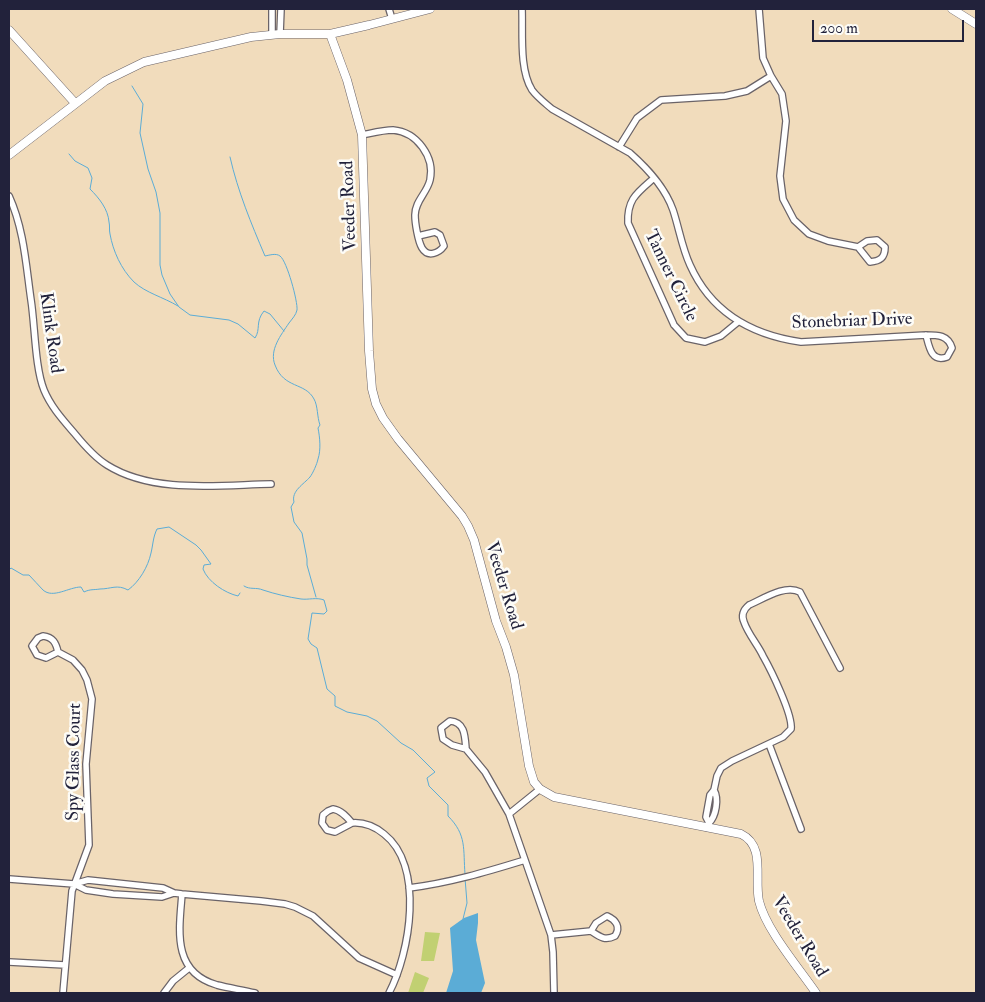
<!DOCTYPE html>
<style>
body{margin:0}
#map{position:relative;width:985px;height:1002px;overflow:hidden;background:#f1dcbc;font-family:"IM FELL Double Pica",serif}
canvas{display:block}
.frame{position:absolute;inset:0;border:10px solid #22223b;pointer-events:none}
.scale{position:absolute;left:812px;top:20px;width:152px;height:22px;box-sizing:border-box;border:2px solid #22223b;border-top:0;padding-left:6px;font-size:15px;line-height:18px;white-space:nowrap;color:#22223b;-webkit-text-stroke:4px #fdfcf7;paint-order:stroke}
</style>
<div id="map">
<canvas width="985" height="1002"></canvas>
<div class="frame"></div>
<div class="scale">200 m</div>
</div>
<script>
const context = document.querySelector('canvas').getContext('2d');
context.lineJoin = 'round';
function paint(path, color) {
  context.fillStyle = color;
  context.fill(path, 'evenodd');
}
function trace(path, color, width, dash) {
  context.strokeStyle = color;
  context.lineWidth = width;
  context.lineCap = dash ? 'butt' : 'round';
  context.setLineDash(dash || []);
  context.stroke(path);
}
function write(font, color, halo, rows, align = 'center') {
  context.font = font + ' "IM FELL Double Pica",serif';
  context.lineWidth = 5;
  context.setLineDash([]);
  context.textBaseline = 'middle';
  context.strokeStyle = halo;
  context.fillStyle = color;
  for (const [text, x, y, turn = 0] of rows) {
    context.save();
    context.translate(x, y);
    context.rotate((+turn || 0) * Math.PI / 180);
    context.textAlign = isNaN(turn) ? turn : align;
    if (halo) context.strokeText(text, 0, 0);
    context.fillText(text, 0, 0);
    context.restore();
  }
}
paint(new Path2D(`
 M425,932l15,1 -6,28h-13z
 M415,972l14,6 -6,15h-15z`), '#c1d072');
paint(new Path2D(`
 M478,913v10l-2,17 9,43 -4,10h-35l7,-22 -3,-43 14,-10z`), '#5bacd6');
trace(new Path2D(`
 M132,86l11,18 -3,29 8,36 8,23 4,21v52l2,10 8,19 9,13 11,8 39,5 9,4 17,14c6,-9 0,-16 9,-27l6,3 14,17
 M69,154l6,7 13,7 4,10 -2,11c9,9 18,20 19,33 1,4 0,8 1,12 3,17 11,35 24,48 12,11 29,15 44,24
 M230,157c8,35 21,66 35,99 5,-1 11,-3 15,0 7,5 18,46 17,54 -1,5 -5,9 -8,13 -8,12 -20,27 -14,42 9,24 30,17 39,34 4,7 3,18 6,26l-2,3c2,10 3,22 0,31 -1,5 -5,14 -8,18 -6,7 -19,14 -16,25l-3,5 3,15 8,11 5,26v6l9,32
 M9,570l2,-2 12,7h6c5,5 9,10 14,15 10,9 26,-3 38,-3l3,5c6,-3 10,-2 16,-3 11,0 17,-5 28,1 11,-8 20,-23 23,-37 2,-8 2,-16 6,-24l12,-2 27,18 5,5 10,14 -7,1 -1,4c5,13 22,24 35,27l2,-3
 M244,586c6,4 12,1 19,4 12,4 25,7 38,9 8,1 15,-2 23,1l3,11 -3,3 -12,-1 -4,26 3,5 6,4 10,41 8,7v10l12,6 20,4 10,5 24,22 12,7 22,22 -8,6 2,8 19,19v11c19,19 15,33 17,58
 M463,919l4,-16 -2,-25`), '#5bacd6', 1);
const street = new Path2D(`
 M272,9v26
 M389,9l3,10
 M522,9c1,24 -3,60 10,81 5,7 13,13 20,19l78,44c18,16 35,34 43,57 6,18 9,38 17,55 21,47 62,70 111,77l125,-7c12,0 22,0 26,13l-5,9c-16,6 -18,-11 -21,-22
 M759,9l4,49 8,18 11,18 4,27 -6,55 3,23 11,21 15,14 19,7 30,6 12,15c10,-1 15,-4 15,-15l-8,-7 -10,1 -9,6
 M280,34l1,-25
 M362,135c10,-2 21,-5 31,-5 24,2 42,27 37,50 -3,13 -15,21 -15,35 0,8 3,26 7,33 6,10 17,5 22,-2l-4,-11 -5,-3 -17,4
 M619,147l18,-29 24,-18 64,-4 22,-5 24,-15
 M654,178c-17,15 -27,21 -26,45l46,102 12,13 19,4 16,-6 17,-14
 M9,196c15,33 17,69 22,104 4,26 4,68 13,90 7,17 19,30 31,44 9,11 19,23 32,31 46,29 112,20 164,19
 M43,636c10,1 13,7 15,16l-12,6 -9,-3 -5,-9 6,-8z
 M58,652l15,8 9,10 5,10 5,19 -6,65 3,81 -17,46 -9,102
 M450,721c15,1 15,15 16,28l-14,-4 -9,-6 -2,-11z
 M769,744l32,85
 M466,749l19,23 24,42 42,121 2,17 1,41
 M333,809c8,1 14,8 19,14l-17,9 -8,-2 -5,-7 1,-8 5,-4z
 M509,814l31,-25
 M352,823c12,-1 22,3 32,11 41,32 26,119 5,159
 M709,823c7,-7 10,-24 5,-33
 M708,828l1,-5 -3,-6 4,-22 4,-5 3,-14 4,-8 11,-7 51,-24 8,-8c2,-14 -20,-59 -28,-73 -5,-11 -15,-22 -19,-34 -3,-7 -1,-12 5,-17 14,-6 36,-21 51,-13l40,76
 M9,879l65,5 14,-4 75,8 11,5 8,1 79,7 24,3 10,3 18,9 46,42 38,17
 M74,884l12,6 27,4 49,3 12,-4
 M409,888c40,-5 77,-16 116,-28
 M182,894c-3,37 -10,78 35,91 12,3 25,5 38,8
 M551,935l40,-4c9,6 14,10 24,5 6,-9 1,-16 -8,-20l-11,7 -5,8
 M9,962l56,3
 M164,993l9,-12 16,-13`);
const secondary = new Path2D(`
 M952,9l24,15
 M9,30l66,73
 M330,34l17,46 15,55 7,216 3,38 4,15 7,14 15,21 64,77 6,10 6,14 22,81 10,26 8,28 15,91 5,16 6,7 14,8 187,37c25,12 13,44 18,67 7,29 40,67 57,92
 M9,155l96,-74 39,-19 107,-25 29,-3h50l39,-9 61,-16`);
trace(street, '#6a6368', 8);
trace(secondary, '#6a6368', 9);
trace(street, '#fff', 5.5);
trace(secondary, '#fff', 8);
write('18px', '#22223b', '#fdfcf7', [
 ["Veeder Road",350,206,-92],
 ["Tanner Circle",670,276,64],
 ["Stonebriar Drive",852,322,-2],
 ["Klink Road",50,333,82],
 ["Veeder Road",503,586,73],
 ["Spy Glass Court",75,762,-89],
 ["Veeder Road",799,937,59]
]);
</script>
